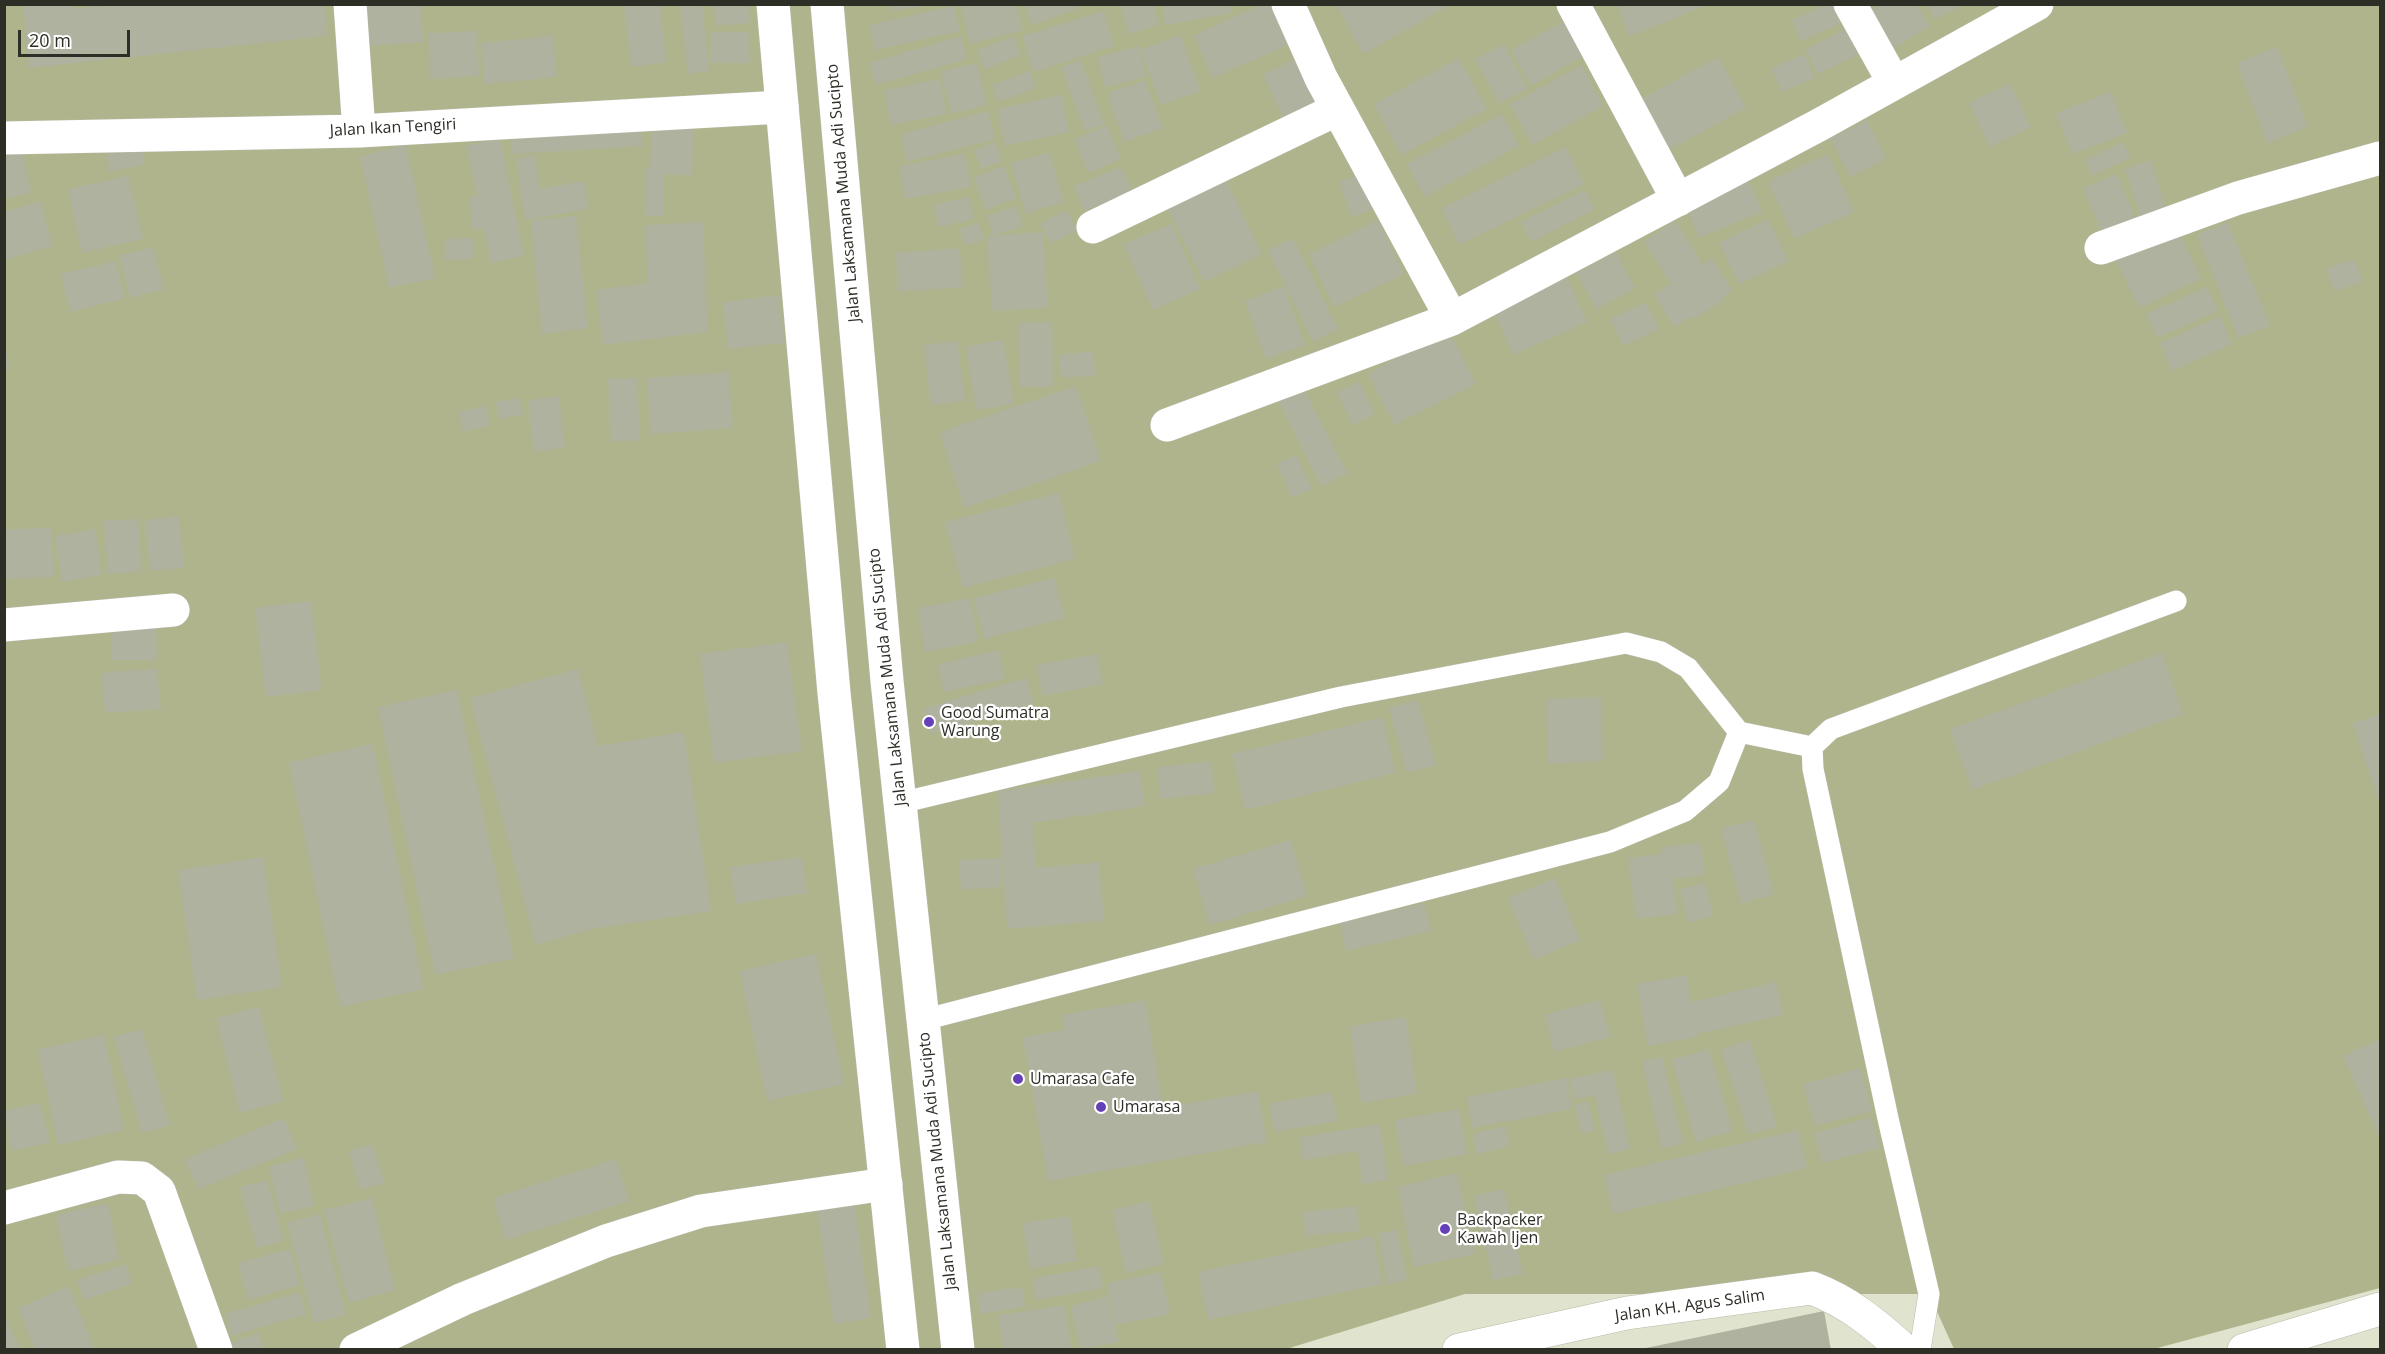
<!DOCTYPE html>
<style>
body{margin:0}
#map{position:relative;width:2385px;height:1354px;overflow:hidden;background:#e0e3ce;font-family:"Open Sans",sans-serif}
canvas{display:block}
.frame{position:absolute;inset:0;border:6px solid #2d2e26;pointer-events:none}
.scale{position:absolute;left:18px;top:30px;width:112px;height:27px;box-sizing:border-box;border:3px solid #2d2e26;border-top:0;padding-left:8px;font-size:18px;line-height:21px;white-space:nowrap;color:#2d2e26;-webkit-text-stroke:4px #fff;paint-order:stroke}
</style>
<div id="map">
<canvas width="2385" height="1354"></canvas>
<div class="frame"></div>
<div class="scale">20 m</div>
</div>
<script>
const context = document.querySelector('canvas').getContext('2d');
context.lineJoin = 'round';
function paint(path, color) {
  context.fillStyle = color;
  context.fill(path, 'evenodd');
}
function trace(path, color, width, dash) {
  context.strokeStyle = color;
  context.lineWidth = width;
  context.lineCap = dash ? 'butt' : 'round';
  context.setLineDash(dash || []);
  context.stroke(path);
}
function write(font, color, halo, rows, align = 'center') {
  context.font = font + ' "Open Sans",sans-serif';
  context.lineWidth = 4.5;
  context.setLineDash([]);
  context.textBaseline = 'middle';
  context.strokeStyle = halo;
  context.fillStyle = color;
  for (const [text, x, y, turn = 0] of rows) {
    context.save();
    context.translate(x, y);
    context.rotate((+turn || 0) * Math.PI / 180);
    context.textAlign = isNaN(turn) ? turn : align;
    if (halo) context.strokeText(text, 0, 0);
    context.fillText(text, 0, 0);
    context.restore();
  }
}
paint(new Path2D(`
 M5,5h2375v1283l-230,62 -196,-1 -25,-55h-464l-182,56h-1278z`), '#b0b48c');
paint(new Path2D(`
 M23,4h50v5l44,-5h207l3,32 -298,32z
 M365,4h56l2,38 -55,4z
 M624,4h36l6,58 -35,5z
 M680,4h22l7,67 -21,3z
 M714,4h35l1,19 -34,3z
 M892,4h31v2l-30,5z
 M961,4h55l7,26 -53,14z
 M1025,4h50l2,5 -45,16z
 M1120,4h33l6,21 -30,9z
 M1162,4h68l1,9 -66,12z
 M1263,4h8l17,41 -76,33 -18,-43z
 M1336,4h107l2,4 -82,46z
 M1617,4h87v2l-75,31z
 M1826,4h12l7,17 -44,20 -9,-21z
 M1880,4h37l13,22 -45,27 -22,-39z
 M1928,4h38l-32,15z
 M954,6l6,25 -85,19 -6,-25z
 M1104,11l10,35 -81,26 -11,-36z
 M1564,21l19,35 -52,30 -20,-36z
 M1848,28l13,25 -43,21 -12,-25z
 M477,31l2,45 -49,3 -2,-46z
 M711,32h39l-1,31h-39z
 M1180,35l21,56 -40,14 -20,-55z
 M553,36l4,41 -73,7 -3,-41z
 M961,36l6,23 -91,26 -7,-22z
 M1014,36l7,19 -37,14 -7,-19z
 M1504,44l24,45 -29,15 -24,-45z
 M1139,46l7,31 -41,10 -7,-30z
 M2277,47l31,80 -41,16 -30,-80z
 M1805,54l10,24 -33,14 -11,-24z
 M1301,57l19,43 -37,17 -20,-43z
 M1718,57l28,51 -77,42 -28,-51z
 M1459,58l28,51 -86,46 -27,-51z
 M1081,60l23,64 -19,7 -24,-64z
 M977,63l10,42 -36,9 -10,-43z
 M1582,65l21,41 -71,39 -22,-41z
 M1030,71l6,17 -38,14 -6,-17z
 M940,79l6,35 -55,11 -7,-35z
 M1145,80l18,48 -39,14 -17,-49z
 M2010,83l21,44 -41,20 -21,-44z
 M2111,92l16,41 -55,21 -16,-41z
 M1062,95l7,37 -64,14 -8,-37z
 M988,111l7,28 -88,23 -6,-28z
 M1502,114l17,32 -95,51 -17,-33z
 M641,120l2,26 -131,8 -1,-26z
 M1867,120l19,39 -36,18 -19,-39z
 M652,122l42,2 -2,51h-28l-1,41h-18l1,-48h4z
 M1107,125l14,34 -33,14 -14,-34z
 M140,138l5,26 -35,8 -5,-27z
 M500,138l24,118 -33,7 -7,-35 -11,2 -4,-33 8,-1 -11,-50z
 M995,142l7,19 -21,8 -7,-19z
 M2123,142l7,16 -38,18 -7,-16z
 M406,145l29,133 -46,10 -29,-132z
 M21,147l10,46 -27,6v-48z
 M1566,147l18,37 -125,61 -17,-37z
 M1049,152l15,50 -38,12 -15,-51z
 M965,154l6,33 -66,12 -6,-33z
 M1828,154l26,58 -60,27 -26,-58z
 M535,155l5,34 44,-8 5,28 -64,11 -9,-62z
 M2151,160l16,51 -26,8 -16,-50z
 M1004,166l12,32 -30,12 -12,-33z
 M1121,167l11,25 -48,19 -10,-25z
 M1371,170l13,35 -32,12 -13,-35z
 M1746,173l16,39 -63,26 -16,-39z
 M2117,174l21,49 -34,15 -21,-50z
 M128,176l15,63 -61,14 -14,-64z
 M1226,180l36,74 -58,28 -36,-73z
 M1585,190l10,19 -64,33 -10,-20z
 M969,197l5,22 -36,8 -5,-22z
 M40,201l13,45 -49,14v-48z
 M1017,206l6,21 -30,8 -6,-20z
 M1066,210l11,20 -26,14 -11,-20z
 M576,216l12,112 -46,6 -11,-113z
 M1768,219l20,42 -49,23 -20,-41z
 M1378,220l26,54 -70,33 -25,-53z
 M1675,221l28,43 9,-6 20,33 -9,6 2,2 -32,20 -1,-3 -18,11 -20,-33 17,-10 -27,-43z
 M703,222l5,110 -105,13 -7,-55 52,-7 -3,-58z
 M2228,222l42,104 -32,12 -41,-103z
 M979,223l5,16 -19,7 -6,-17z
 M1172,224l28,65 -47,21 -29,-66z
 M2179,231l22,48 -62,29 -23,-48z
 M1043,232l5,76 -56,3 -5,-75z
 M474,238v21l-29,1v-21z
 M1293,238l45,91 -25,13 -45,-92z
 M153,247l11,42 -34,9 -11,-42z
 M960,248l3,39 -65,5 -2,-39z
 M1616,252l19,36 -39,21 -19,-36z
 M2354,259l9,22 -28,11 -9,-23z
 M116,261l9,37 -55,14 -9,-38z
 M1567,277l20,45 -74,33 -19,-44z
 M1284,286l21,59 -39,14 -21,-58z
 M2207,287l11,24 -61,27 -11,-24z
 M779,295l5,48 -56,6 -5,-47z
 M1646,302l13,27 -36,17 -13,-27z
 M2220,316l12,28 -60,27 -12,-28z
 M1052,322l2,65h-34l-2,-64z
 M1449,331l27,53 -82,41 -26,-52z
 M1003,340l11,64 -38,6 -10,-64z
 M4,341l6,28 -6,1z
 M957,341l8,60 -34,4 -7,-60z
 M1093,351l2,24 -34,3 -3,-23z
 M729,372l4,56 -82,6 -4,-56z
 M637,378l3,62 -29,2 -3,-63z
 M1359,381l16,33 -22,11 -16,-33z
 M1076,386l25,75 -137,47 -24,-76z
 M1304,389l43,84 -26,13 -42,-84z
 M559,396l6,52 -31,4 -6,-52z
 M520,398l3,17 -24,4 -3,-17z
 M486,406l4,20 -27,5 -5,-19z
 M1296,455l16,34 -20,9 -15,-34z
 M1059,493l16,66 -112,29 -18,-66z
 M179,516l5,52 -34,3 -5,-51z
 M138,519l4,52 -34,3 -4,-53z
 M51,527l3,50 -50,2v-49z
 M95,529l7,46 -40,7 -7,-46z
 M1054,578l11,40 -81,21 -10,-41z
 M971,598l7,44 -53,10 -7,-44z
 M311,601l11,89 -56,7 -11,-89z
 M156,622l1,38h-46v-37z
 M787,642l15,109 -88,12 -14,-109z
 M999,650l6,29 -62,13 -5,-28z
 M2162,653l21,61 -211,76 -22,-61z
 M1097,654l6,30 -60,12 -7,-31z
 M157,668l4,41 -56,4 -4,-40z
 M578,669l20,77 86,-14 27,179 -119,18 -56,16 -66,-247z
 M1026,678l8,25 -103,31 -7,-26z
 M457,690l57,268 -79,17 -57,-268z
 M1601,697l2,64 -55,3 -2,-65z
 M1418,700l18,65 -29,8 -18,-65z
 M2380,714v85l-2,1 -25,-77z
 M1383,717l12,56 -150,37 -13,-56z
 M373,744l51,245 -84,18 -51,-245z
 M1211,761l4,32 -55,6 -3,-32z
 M1140,771l5,35 -112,17 3,45 63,-6 5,59 -97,8 -9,-138z
 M1754,820l20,74 -33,10 -20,-76z
 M1291,840l16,56 -97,29 -17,-56z
 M1701,843l4,32 -32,4 5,35 -42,5 -8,-61 33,-4v-7z
 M263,857l19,130 -85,13 -19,-130z
 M802,857l5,36 -71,11 -6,-37z
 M1001,858l1,29 -41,3 -2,-30z
 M1555,878l25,62 -46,20 -26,-62z
 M1705,883l8,33 -25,7 -8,-34z
 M1424,903l7,28 -85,20 -6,-28z
 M816,954l28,130 -77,17 -27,-130z
 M1687,975l4,27 85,-20 7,33 -86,19 1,3 -50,9 -11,-62z
 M1145,1000l18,108 95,-17 9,51 -219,39 -25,-144 41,-7 -2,-15z
 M1600,1000l10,37 -56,15 -9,-37z
 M259,1007l24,94 -43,12 -24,-95z
 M1406,1017l11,77 -56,9 -11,-77z
 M142,1029l28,96 -28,8 -28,-96z
 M104,1035l20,95 -66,15 -20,-96z
 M2380,1039v100l-37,-83z
 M1750,1040l27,86 -28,9 -28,-86z
 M1709,1049l24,82 -37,11 -24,-82z
 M1662,1057l21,86 -21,6 -20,-88z
 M1861,1068l11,43 -57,15 -12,-42z
 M1613,1070l17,79 -22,5 -13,-59 -21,5 -5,-21z
 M1567,1078l5,31 -100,19 -5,-31z
 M1332,1092l6,29 -63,11 -6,-28z
 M1588,1101l7,30 -13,3 -8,-29z
 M40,1103l10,39 -39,9 -7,-40z
 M1459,1109l8,45 -64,12 -8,-46z
 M1872,1117l8,31 -58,15 -8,-30z
 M284,1118l13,31 -99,40 -13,-30z
 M1380,1124l8,56 -26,4 -4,-33 -55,9 -3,-23z
 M1505,1126l5,20 -33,8 -4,-20z
 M1798,1130l9,38 -194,46 -9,-39z
 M373,1144l11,39 -24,7 -11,-39z
 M304,1158l10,48 -34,8 -11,-48z
 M616,1159l13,42 -123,39 -13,-42z
 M1457,1173l18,81 -61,13 -16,-80z
 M267,1180l17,61 -27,7 -17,-61z
 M1504,1189l19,85 -30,6 -19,-84z
 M372,1198l23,92 -46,13 -25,-93z
 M854,1199l17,119 -37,6 -18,-120z
 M1149,1201l15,63 -38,9 -14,-63z
 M108,1203l11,57 -51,11 -12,-56z
 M1357,1206l2,25 -53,5 -3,-24z
 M320,1214l26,101 -32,8 -27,-100z
 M1070,1216l7,45 -47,8 -7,-46z
 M1397,1230l10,50 -19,5 -10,-52z
 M1373,1236l10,48 -175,36 -10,-48z
 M290,1249l10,36 -52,15 -10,-37z
 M126,1264l6,20 -49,16 -6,-20z
 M1100,1266l3,22 -67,12 -3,-22z
 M1161,1272l9,42 -55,11 -8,-42z
 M69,1286l26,64h-60l-17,-42z
 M1022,1287l3,20 -45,7 -3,-21z
 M300,1292l6,22 -75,22 -6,-22z
 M1107,1296l12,46 -39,8 -9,-44z
 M1065,1305l7,45h-69l-5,-35z
 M1824,1311l7,39h-185v-2z
 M4,1314l16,36h-16z
 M258,1333l7,17h-37l-2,-5z`), '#afb29e');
const lane = new Path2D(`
 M1739,732l73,15
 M900,803l441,-106 285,-54 35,9 27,16 51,64 -20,50 -34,29 -75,31 -687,178
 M1920,1350l9,-56 -40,-171 -76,-354 -1,-22 19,-18 345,-128`);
const street = new Path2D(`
 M350,4l9,127
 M1288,4l33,74 131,241 367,-194 218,-121
 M1573,4l105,196
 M1850,4l44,79
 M4,138l355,-7 423,-24
 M1093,227l245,-118
 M2101,248l137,-50 142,-40
 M1167,425l285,-106
 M4,625l169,-15
 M4,1208l114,-31 24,1 17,13 57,159
 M356,1350l107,-51 143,-58 95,-30 185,-27`);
const secondary = new Path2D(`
 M773,4l61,689 69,657
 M827,4l60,677 71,669
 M1459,1350l168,-37 185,-25c37,14 63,36 92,62
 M2244,1350l136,-41`);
trace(lane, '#b7baa6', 22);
trace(street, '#b7baa6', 34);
trace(secondary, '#b7baa6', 34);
trace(lane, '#fff', 21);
trace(street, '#fff', 33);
trace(secondary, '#fff', 33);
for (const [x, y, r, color] of [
 [929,722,6,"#6640b8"],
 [1018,1079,6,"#6640b8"],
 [1101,1107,6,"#6640b8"],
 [1445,1229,6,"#6640b8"]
]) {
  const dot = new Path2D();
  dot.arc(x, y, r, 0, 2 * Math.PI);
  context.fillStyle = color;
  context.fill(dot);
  trace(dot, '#fff', 2);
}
write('16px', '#2d2e26', '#fff', [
 ["Jalan Ikan Tengiri",393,128,-3],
 ["Jalan Laksamana Muda Adi Sucipto",844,193,-95],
 ["Jalan Laksamana Muda Adi Sucipto",888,677,-96],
 ["Jalan Laksamana Muda Adi Sucipto",938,1161,-96],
 ["Jalan KH. Agus Salim",1690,1306,-8]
]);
write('16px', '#2d2e26', '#fff', [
 ["Good Sumatra",941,713],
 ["Warung",941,731],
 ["Umarasa Cafe",1030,1079],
 ["Umarasa",1113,1107],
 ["Backpacker",1457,1220],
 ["Kawah Ijen",1457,1238]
], 'left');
</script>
